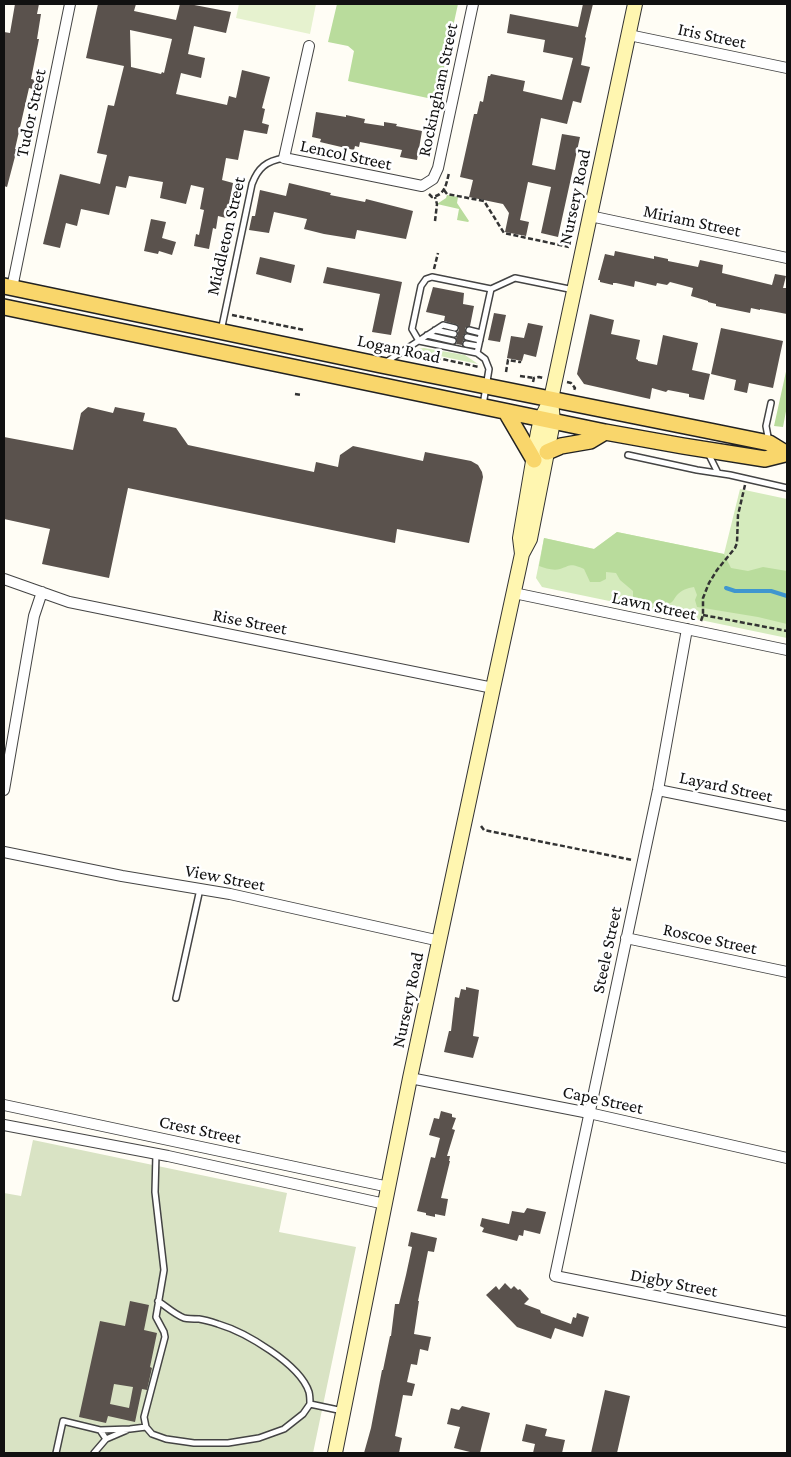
<!DOCTYPE html>
<style>
body{margin:0}
#map{position:relative;width:791px;height:1457px;overflow:hidden;background:#fffdf5;font-family:"Crimson Pro",serif}
canvas{display:block}
.frame{position:absolute;inset:0;border:5px solid #111;pointer-events:none}
</style>
<div id="map">
<canvas width="791" height="1457"></canvas>
<div class="frame"></div>
</div>
<script>
const context = document.querySelector('canvas').getContext('2d');
context.lineJoin = 'round';
function paint(path, color) {
  context.fillStyle = color;
  context.fill(path, 'evenodd');
}
function trace(path, color, width, dash) {
  context.strokeStyle = color;
  context.lineWidth = width;
  context.lineCap = dash ? 'butt' : 'round';
  context.setLineDash(dash || []);
  context.stroke(path);
}
function write(font, color, halo, rows, align = 'center') {
  context.font = font + ' "Crimson Pro",serif';
  context.lineWidth = 5;
  context.setLineDash([]);
  context.textBaseline = 'middle';
  context.strokeStyle = halo;
  context.fillStyle = color;
  for (const [text, x, y, turn = 0] of rows) {
    context.save();
    context.translate(x, y);
    context.rotate((+turn || 0) * Math.PI / 180);
    context.textAlign = isNaN(turn) ? turn : align;
    if (halo) context.strokeText(text, 0, 0);
    context.fillText(text, 0, 0);
    context.restore();
  }
}
paint(new Path2D(`
 M424,348l41,7 13,9 -62,-13 1,-2z
 M740,489l47,10v139l-245,-51 -6,-9 8,-40 50,11 23,-17 107,22z`), '#d5ebbd');
paint(new Path2D(`
 M337,4h121l-21,96 -89,-19 6,-30 -6,-5 -20,-4z
 M447,195l11,2 -1,6 12,18 -1,1 -11,-2 2,-11 -22,-5 9,-6z
 M787,367v39l-4,21 -9,-1z
 M617,532l107,22 7,14 17,3 15,-4 24,4v53l-29,-7 -61,-10 -2,-7 2,-5 -3,-8c-7,1 -12,3 -17,8 -2,2 -3,5 -5,7 -8,6 -30,-1 -39,-4v-7l-13,-11 -4,-7 -10,-1v7l-6,3h-10l-6,-13c-13,-6 -13,-4 -24,0 -7,2 -15,-1 -21,-3l5,-28 50,11z`), '#b9dc9c');
paint(new Path2D(`
 M33,1140l254,53 -8,39 77,15 -43,206h-309v-260l17,3z`), '#d9e3c4');
paint(new Path2D(`
 M239,4h77l-6,30 -74,-16z`), '#e6f2cf');
trace(new Path2D(`
 M726,588l9,3h36l16,5`), '#3f96cf', 4);
paint(new Path2D(`
 M15,4h24l-2,10h4l-4,25h2l-8,40 5,1 -3,9 -4,-1 -14,61h2l-10,38 -3,-1v-154l6,1z
 M98,4h38l-2,7 42,9 4,-16h9l42,8 -5,21 -32,-7 -6,28 17,4 -4,20 -20,-5 -5,21 51,11 2,-9 7,2 6,-28 28,7 -8,31 3,1 -3,14 7,2 -2,9 -23,-4 -6,30 -12,-2 -4,22 11,3 -3,16 4,1 -4,19 -12,-3 -2,13 -3,-1 -4,21 -15,-3 2,-12 3,1 5,-25 -4,-1 4,-21 -13,-3 -5,19 -26,-6 3,-16 -34,-6 -3,12 -10,-2 -7,29 -28,-6 -4,17 -11,-3 -6,25 -17,-4 17,-70 40,10 7,-29 -10,-2 11,-48 6,1 10,-40 -38,-8zM130,30l42,9 -8,34 -2,-1 -1,2 -30,-7z
 M583,4h10l-8,33 1,1 -5,27 9,2 -9,36 -8,-2 -6,23 -26,-6 -9,47 23,5 7,-36 18,3 -22,100 -17,-4 10,-46 -23,-5 -8,38 9,2 -3,14 -21,-4 4,-19 -6,-9 -34,-7 4,-17 -13,-3 14,-63h3l3,-13 3,1 5,-26h2l1,-2 34,7 -2,10 39,9 11,-42 -30,-6 2,-12 -38,-7 3,-19 68,13z
 M316,112l30,5v-2l19,4 -1,4 20,3v-4l13,2 -1,2 26,5 -5,29 -17,-3 2,-7 -42,-8 -1,5 -4,-1 -1,4 -34,-8 1,-3 -9,-2z
 M289,183l42,10 -1,2 35,7 1,-3 47,12 -7,28 -49,-9 -2,9 -31,-5 -20,-5 3,-10 -33,-7 -5,21 -20,-3 3,-14h3l5,-26 26,6z
 M151,219l15,3 -4,16 14,4 -4,13 -13,-4 -1,3 -14,-3z
 M615,251l39,8v-3l14,3v2l30,6 2,-7 23,5 -1,8 50,12 3,-11 11,2 -3,12h4v26l-27,-5v1l-9,-2 -1,5 -34,-7v-2l-8,-2v-1l-17,-5 2,-8 -23,-6 -3,3 -10,-2 -1,3 -21,-5 -1,6 -18,-4h-3v2l-13,-3v-2h-2l7,-26 9,2z
 M260,257l35,8 -4,18 -35,-9z
 M327,267l75,15 -11,53 -19,-3 8,-38 -57,-11z
 M433,287l31,6 -1,11 11,2 -4,20 -5,2 1,5 -3,3 1,4 -2,3v2l-6,-1 1,-2 -1,-4 2,-3v-3l1,-3 -1,-4 -14,-4 1,-5 -19,-4z
 M494,313l12,2 -6,27 -12,-2z
 M590,314l24,6 -3,14 29,6 -4,19 2,1v1l19,4 6,-30 35,8 -6,27 18,4 -6,26 -15,-3v-3l-21,-4 -2,2 -14,-4 -2,11 -66,-15 -7,-10z
 M528,323l15,3 -7,31 -12,-3 -2,7 -15,-3 4,-22 13,2z
 M721,328l62,13 -10,47 -24,-5 -2,10 -13,-3 2,-10 -25,-6z
 M88,407l25,6 2,-6 30,6 -2,8 33,7 12,17 126,27 2,-10 22,5 2,-12 13,-9 70,15 2,-9 46,9 7,4 4,7 1,5 -14,66 -72,-14 -2,14 -267,-55 -19,90 -67,-14 8,-35 -46,-10v-82l69,13 8,-37z
 M466,987l13,3 -6,46 6,1 -6,21 -29,-6 5,-21h2l4,-34 4,1 2,-9 5,1z
 M441,1111l11,3v3l4,1 -4,11 3,1 -8,26h3l-1,5h1l-9,37 7,1 -3,17 -10,-2v3l-9,-2v-2l-9,-2 14,-54 4,1 5,-20 -11,-3 5,-17 5,1z
 M527,1208l19,4 -6,22 -16,-4 -1,6 -4,-1 -2,6 -35,-9 2,-4 -4,-2 2,-8 27,6 3,-13 12,2z
 M411,1232l26,6 -3,14 -6,-1 -10,50h1l-5,33 17,3 -3,14 -8,-2 -3,16 -6,-1 -4,18 8,2 -3,12 -9,-1 -8,41 7,2 -3,15h-35l7,-25 11,-58h1l7,-34h1l4,-32h4l7,-29 6,-28 -4,-1z
 M505,1283l6,6 3,-3 4,4 2,-1 9,10 -5,5 16,6 1,3 30,11 2,-7 3,1 1,-5 12,4 -6,20 -28,-9 -4,11 -34,-12 -31,-32 10,-9 3,4z
 M130,1301l19,4 -5,25 13,3 -7,34 2,1 -5,22 -5,-1 -7,33 -27,-6 -2,7 -27,-6 21,-96 25,5zM114,1384l19,3 -4,21 -19,-4z
 M605,1390l25,6 -13,57h-26z
 M462,1406l28,7 -10,40h-6l-20,-5 6,-21 -13,-3 4,-16 8,2z
 M526,1424l21,5 -2,7 20,4 -3,13h-29l2,-9 -13,-3z`), '#5a524d');
const lane = new Path2D(`
 M435,330l19,4
 M469,330l12,3
 M221,331l31,-147c6,-16 14,-23 32,-26
 M427,335l26,6
 M467,337l13,3
 M466,344l12,2
 M477,353l14,-64 24,-11 59,12
 M386,362l57,-37 12,3
 M483,405l6,-36 -4,-10 -8,-6 -58,-12 -7,-12 9,-43 5,-7 6,-2 59,12
 M769,442l-3,-16 5,-23
 M708,453l10,20
 M628,455l69,15 33,5 57,13
 M176,998l24,-109
 M156,1154l-1,38 9,78 -8,47 8,15 1,5 -21,80 2,10 6,7 14,5 28,4h34l31,-5 25,-9 19,-15 7,-10 33,7
 M158,1301c9,6 16,13 26,17 5,1 10,1 15,1 7,1 13,3 19,5 27,8 82,40 91,68 1,4 1,8 1,12
 M106,1439l-6,-9 30,-1 16,-2
 M56,1453l7,-32 37,9
 M94,1453l12,-14 21,-9`);
const street = new Path2D(`
 M629,35l158,33
 M309,46l-25,112 138,28 11,-7 5,-11 35,-164
 M590,216l197,42
 M12,288l58,-284
 M4,579l65,23 424,86
 M514,593l273,57
 M687,629l-29,161 -103,486 232,46
 M4,790l30,-174 8,-24
 M658,790l129,26
 M4,852l118,24 108,18 210,47
 M626,938l161,34
 M410,1078l179,35 198,45
 M4,1105l385,82
 M4,1125l164,31 217,48`);
const secondary = new Path2D(`
 M522,554l-2,-16 18,-106 3,-13 10,-20 84,-395
 M335,1453l75,-375 83,-390 29,-134 8,-15 23,-117 -2,-23`);
const primary = new Path2D(`
 M4,286l377,79 329,66 59,12 18,11
 M4,307l601,125 78,14 82,13 20,-5
 M506,412l28,48
 M547,452l14,-6 29,-5 15,-9`);
trace(lane, '#444', 8);
trace(street, '#444', 12);
trace(secondary, '#333', 16);
trace(primary, '#222', 18);
trace(new Path2D(`
 M444,190l3,4 37,7 20,32 65,14
 M429,194l3,3c13,-2 14,-12 17,-24
 M435,221l2,-17 -2,-7
 M434,269l4,-16
 M232,315l72,15
 M414,353l65,14
 M506,372l2,-12 12,2v-1
 M520,376l14,2
 M533,382l1,-4 5,-1 4,1
 M567,382l4,1 4,5 -1,2
 M295,394l6,1
 M703,615l84,16
 M701,621l2,-6v-17l6,-15 8,-13 18,-22 2,-5 1,-28 7,-30
 M481,826l3,4 148,30`), '#333', 2.5, [5, 2.5]);
trace(lane, '#fff', 5);
trace(street, '#fff', 10);
trace(secondary, '#fff6b0', 14);
trace(primary, '#f9d66b', 15);
write('18px', '#111', '#fff', [
 ["Iris Street",712,36,12],
 ["Rockingham Street",438,90,-78],
 ["Tudor Street",31,113,-78],
 ["Lencol Street",346,155,12],
 ["Nursery Road",575,197,-78],
 ["Miriam Street",692,221,12],
 ["Middleton Street",226,236,-77],
 ["Logan Road",399,349,12],
 ["Lawn Street",654,606,12],
 ["Rise Street",250,622,11],
 ["Layard Street",726,787,12],
 ["View Street",225,878,11],
 ["Roscoe Street",710,939,12],
 ["Steele Street",607,950,-78],
 ["Nursery Road",408,1000,-78],
 ["Cape Street",603,1100,12],
 ["Crest Street",200,1130,12],
 ["Digby Street",674,1283,11]
]);
</script>
